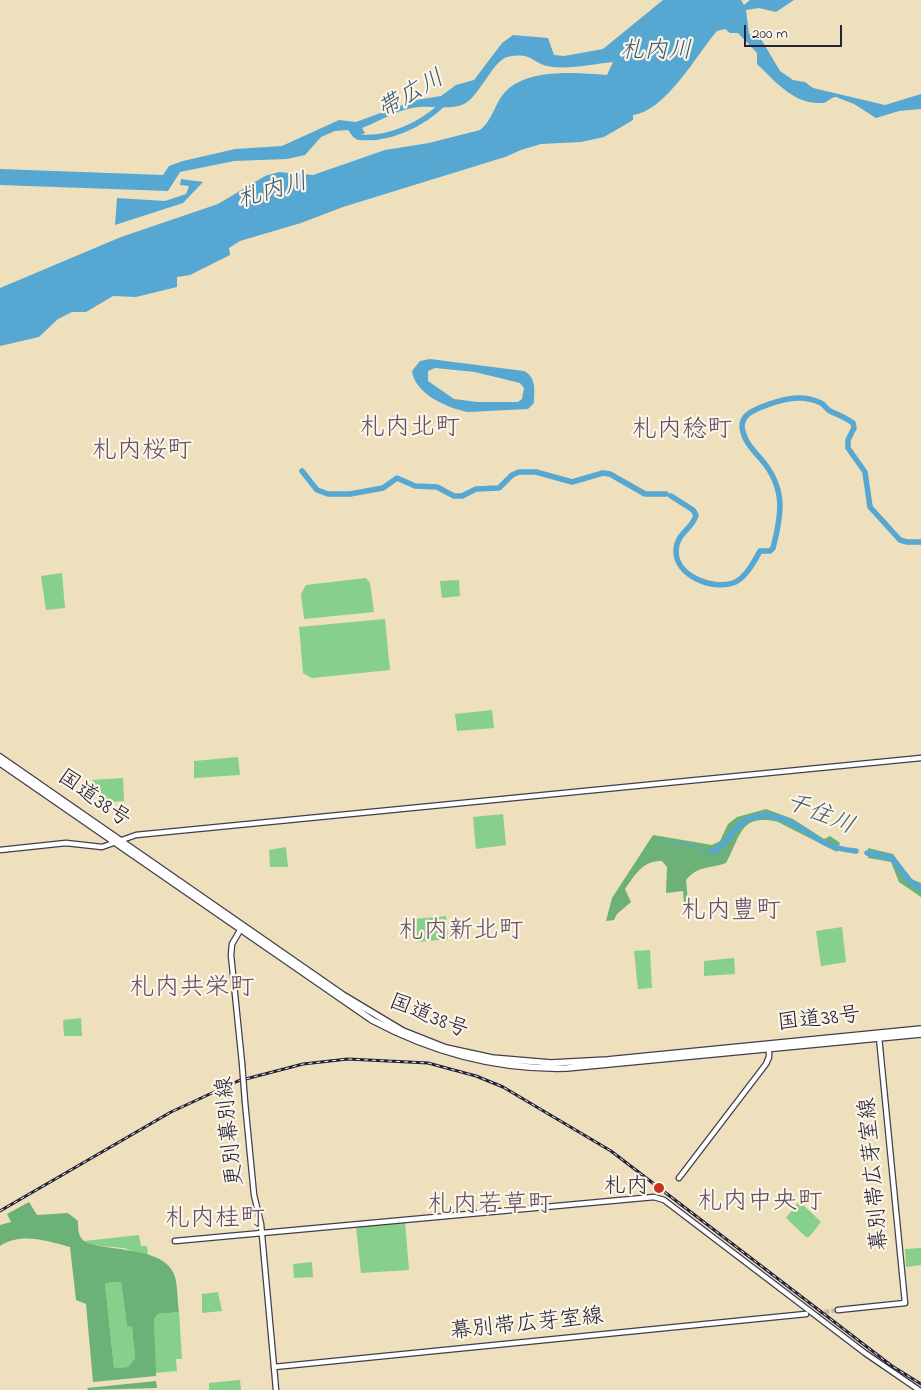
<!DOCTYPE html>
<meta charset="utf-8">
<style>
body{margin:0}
#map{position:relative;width:921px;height:1390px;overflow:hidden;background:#eedfbd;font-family:"Indie Flower",sans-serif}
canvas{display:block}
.scale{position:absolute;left:744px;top:25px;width:98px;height:22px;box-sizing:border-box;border:2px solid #22223b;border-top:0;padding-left:6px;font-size:15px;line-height:18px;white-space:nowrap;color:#22223b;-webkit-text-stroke:4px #fcf5e5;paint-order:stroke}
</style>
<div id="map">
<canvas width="921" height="1390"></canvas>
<div class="scale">200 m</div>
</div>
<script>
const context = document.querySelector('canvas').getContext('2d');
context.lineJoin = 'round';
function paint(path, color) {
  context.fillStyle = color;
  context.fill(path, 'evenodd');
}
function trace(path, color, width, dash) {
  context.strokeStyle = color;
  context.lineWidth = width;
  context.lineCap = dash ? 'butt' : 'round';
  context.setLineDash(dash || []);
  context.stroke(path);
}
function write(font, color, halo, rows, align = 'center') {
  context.font = font + ' "Indie Flower","Klee One",sans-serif';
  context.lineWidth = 4.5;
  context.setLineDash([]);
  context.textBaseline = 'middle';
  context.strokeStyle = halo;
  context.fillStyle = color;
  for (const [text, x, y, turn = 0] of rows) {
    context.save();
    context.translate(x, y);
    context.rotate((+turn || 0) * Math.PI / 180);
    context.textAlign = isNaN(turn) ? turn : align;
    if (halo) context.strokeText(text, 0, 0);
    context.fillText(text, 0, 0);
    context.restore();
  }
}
paint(new Path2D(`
 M62,573l3,35 -19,2 -5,-34z
 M366,578l4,5 4,29 -70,7 -3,-25 5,-9z
 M459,580l1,16 -18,2 -2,-17z
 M385,619l5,51 -78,8 -9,-5 -4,-46z
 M492,710l2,18 -37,3 -2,-17z
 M238,757l2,18 -46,3v-17z
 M123,778l1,23 -13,1 -19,-13v-9z
 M503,814l3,31 -30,4 -3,-32z
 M286,847l2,20h-18l-1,-17z
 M446,916l2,23 -31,3 -2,-23z
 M842,927l4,35 -25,4 -5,-35z
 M650,950l2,38 -14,1 -4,-38z
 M734,958l1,16 -31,2v-15z
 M81,1018l1,18h-18l-1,-16z
 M799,1201l22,21 -12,15h-3l-20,-19z
 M405,1222l4,48 -48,3 -5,-46z
 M139,1235l2,11h6l1,10 -24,-8 -34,-3 -6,-4z
 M921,1248v17l-15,2 -1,-18z
 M312,1262l1,15 -19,1 -1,-14z
 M121,1282l6,44 5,1 3,31 -7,9 -14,1 -9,-85z
 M218,1292l4,19 -20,2v-19z
 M179,1312l3,47h-6l1,12 -22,2 -1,-54 4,-5z
 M240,1380l1,10h-32v-7z`), '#86d08c');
paint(new Path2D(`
 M766,809l27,10 31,20 6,-3 10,7 -3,9 -59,-30c-39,-9 -37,15 -52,41 -15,6 -28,2 -40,17l3,32 -4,1 -2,-22 -17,2 1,-26 -5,-6c-19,-1 -27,14 -37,28l6,13 -14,12 -3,6 -8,1 6,-23 41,-63 59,10 8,-4 8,-17 9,-7z
 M868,848l25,6 18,25 10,4v14l-22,-15 -8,-20 -23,-4z
 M29,1202l8,13 31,-2 10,8c0,6 0,14 4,18 11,14 80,4 92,35 4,10 3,26 5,38l-21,2 -4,5 2,57 -63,6 -7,-78 -10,-4 -6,-53c-23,-6 -49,-15 -70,-1v-21l11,-3 -4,-8zM121,1282l6,44 5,1 3,31 -7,9 -14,1 -9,-85z
 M156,1381l1,7 -69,2 -1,-2z`), '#6cb278');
paint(new Path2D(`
 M663,0h78l3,5 6,-5h44l-18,12 -17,-4 -13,2 3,24 12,5 19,32 13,9 12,2 8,6 72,17 36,-11v15l-22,2 -23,7 -22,-14 -18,-7c-6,0 -8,6 -14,6 -28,2 -48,-23 -65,-39v-11l-19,-20h-8l-5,-4 -8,2c-20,23 -51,80 -84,84v5l-29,17 -23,5 -40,2 -20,6 -16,7 -162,50 -42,16 -61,18 -11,7 1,7 -40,20 -13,2v10l-41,10 -23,-1 -27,16h-14l-14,7 -19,18 -39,9v-58l121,-51 97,-33 47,-28 14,-4 34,3 72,-25 44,-7 51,-13c13,-10 15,-28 26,-39 24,-23 71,-18 101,-16l6,-13c-20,2 -40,7 -60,5 -22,-2 -18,-16 -46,-10 -14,4 -28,40 -43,47 -17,7 -35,0 -52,4 -17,3 -34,14 -50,20l3,5 -11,5 -6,-8 -13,1 -14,6 -16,18 -18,4 -53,2 -54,11 -12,19 -168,-6v-16l163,6 6,-9 14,-5 52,-12 47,-3 57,-26 17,2 60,-22 25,-4 15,-11 18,-5 28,-37 11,-8 35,3 6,17 10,1 39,-7z
 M181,179l22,3 -20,21 -68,22 2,-27 48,3 21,-7 3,-8 -9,-1z
 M430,359l94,12c13,7 10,19 10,32l-6,6 -60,3c-21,-4 -53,-18 -56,-41l8,-10zM435,368l40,4 45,11 4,5 -2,11 -4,3h-41l-23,-3 -26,-18v-10z`), '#56a7d1');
trace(new Path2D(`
 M662,842h16l34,10`), '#56a7d1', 1);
trace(new Path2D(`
 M353,131l5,6c30,4 65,-13 86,-34
 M302,471l15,19 11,4h22l33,-6 14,-10 18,8 22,1 17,9h8l14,-7 23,-1 13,-13 7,-3h17l36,10 31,-9 7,1 35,20h21
 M671,496l22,14 3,5c-3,14 -20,18 -20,36 0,25 36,39 57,32 12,-4 21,-21 27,-32h10l3,-3c9,-34 13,-60 -12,-89 -9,-10 -17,-18 -19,-32 0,-11 8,-15 17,-19 20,-8 41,-15 62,-5 4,2 5,6 9,8 8,4 15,6 23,12l1,5 -6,12v8l17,24 5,35 30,33 7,2h14
 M712,852c19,-9 20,-26 36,-33 28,-12 53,10 75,23 10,6 22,8 33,9
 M867,853l25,5 18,23 11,8`), '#56a7d1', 5.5);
trace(new Path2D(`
 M812,1314l26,-4`), '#c5b9a3', 4.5, [4.5, 2]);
const secondary = new Path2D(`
 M0,850l66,-7 36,4 34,-12 785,-77
 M242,1063l-11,-108 1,-11 10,-17
 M245,1102l9,93 7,29 13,143
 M679,1178l87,-114 3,-7v-9
 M175,1241l479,-44 10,3 201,153 54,37`);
const primary = new Path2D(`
 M838,1310l67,-7 -26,-266
 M276,1390l-2,-23 532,-53`);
const highway = new Path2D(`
 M0,757l343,238 60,36 43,17 46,10 59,5 56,-3 314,-31
 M0,763l372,257c62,33 125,50 195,48l354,-34`);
trace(secondary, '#413e4e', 7);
trace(primary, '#413e4e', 7);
trace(highway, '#413e4e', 8);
trace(secondary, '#fff', 4.5);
trace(primary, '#fff', 4.5);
trace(highway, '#fff', 5.5);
const rail = new Path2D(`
 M0,1211l171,-99 67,-31 65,-17 45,-5 80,4 48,13 27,11 108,64 281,215 29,18`);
trace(rail, '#22223b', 3);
trace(rail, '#fcf5e5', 1, [4]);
const secondaryBridge = new Path2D(`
 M242,1063l3,39`);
trace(secondaryBridge, '#413e4e', 7, []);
trace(secondaryBridge, '#fff', 4.5);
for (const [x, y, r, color] of [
 [659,1188,6,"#c8321e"]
]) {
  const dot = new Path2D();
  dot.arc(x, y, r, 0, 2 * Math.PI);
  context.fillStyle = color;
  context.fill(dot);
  trace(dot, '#fcf5e5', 2);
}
write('22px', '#22223b', '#fcf5e5', [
 ["国道38号",93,800,35],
 ["国道38号",428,1018,22],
 ["国道38号",819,1021,-6],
 ["更別幕別線",232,1131,-96],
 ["幕別帯広芽室線",876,1174,-95],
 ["幕別帯広芽室線",527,1326,-6]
]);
write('22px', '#22223b', '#fcf5e5', [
 ["札内",648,1188]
], 'right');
write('italic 24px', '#375777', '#fcf5e5', [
 ["札内川",656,53],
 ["帯広川",412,96,-30],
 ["札内川",273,193,-16],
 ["千住川",819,816,22]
]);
write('25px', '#5e4b66', '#fcf5e5', [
 ["札内北町",410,430],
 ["札内稔町",682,432],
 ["札内桜町",142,453],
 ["札内豊町",731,913],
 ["札内新北町",461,933],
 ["札内共栄町",192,990],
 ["札内中央町",760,1204],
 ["札内若草町",490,1207],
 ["札内桂町",215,1221]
]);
</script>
